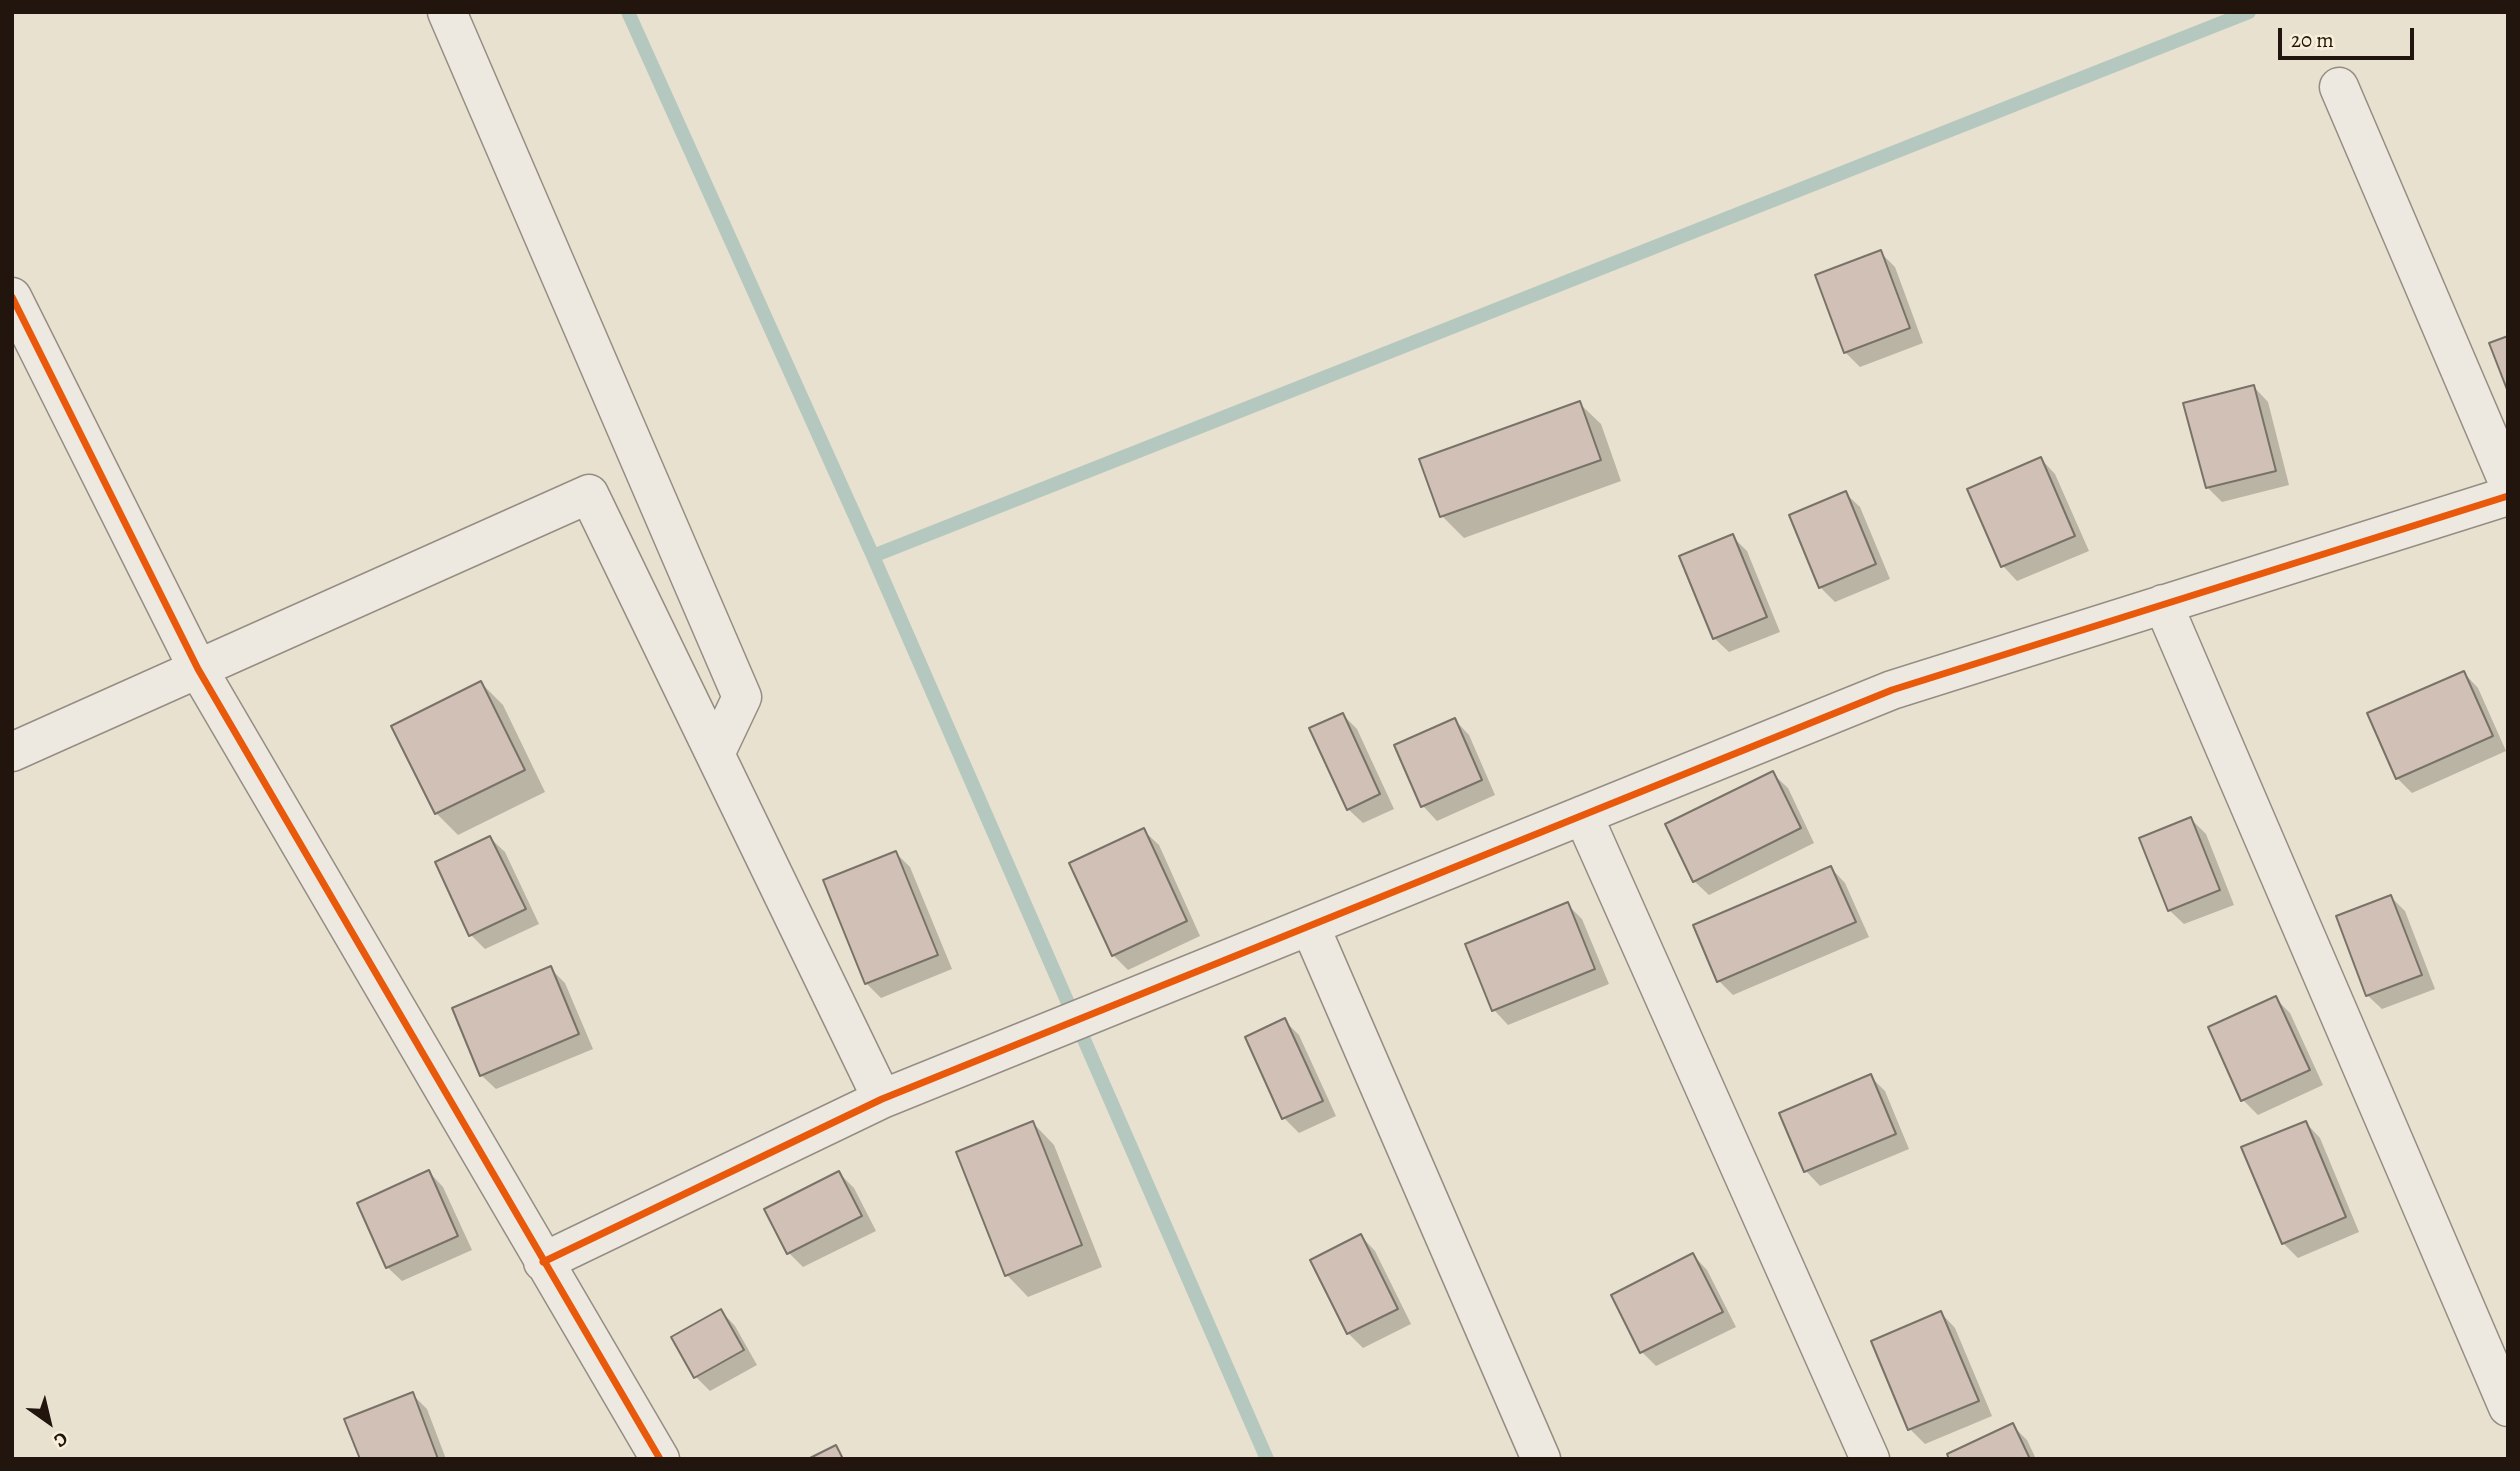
<!DOCTYPE html>
<meta charset="utf-8">
<style>
body{margin:0}
#map{position:relative;width:2520px;height:1471px;overflow:hidden;background:#e9e1cf;font-family:Alegreya,serif}
canvas{display:block}
.frame{position:absolute;inset:0;border:14px solid #21150e;pointer-events:none}
.north{position:absolute;left:14px;top:1387px;width:70px;height:70px;-webkit-text-stroke:5px #f8eed9;paint-order:stroke;rotate:146deg;font-size:19px;font-weight:700;line-height:28px;text-align:center;color:#21150e}
.north::after{content:'';display:block;margin:auto;width:24px;height:32px;background:#21150e;clip-path:polygon(50% 0,100% 100%,50% 72%,0 100%)}
.scale{position:absolute;left:2278px;top:28px;width:136px;height:32px;box-sizing:border-box;border:4px solid #21150e;border-top:0;padding-left:9px;font-size:21px;line-height:24px;white-space:nowrap;color:#21150e;-webkit-text-stroke:5px #f8eed9;paint-order:stroke}
</style>
<div id="map">
<canvas width="2520" height="1471"></canvas>
<div class="frame"></div>
<div class="north">С</div>
<div class="scale">20 m</div>
</div>
<script>
const context = document.querySelector('canvas').getContext('2d');
context.lineJoin = 'round';
function paint(path, color) {
  context.fillStyle = color;
  context.fill(path, 'evenodd');
}
function trace(path, color, width, dash) {
  context.strokeStyle = color;
  context.lineWidth = width;
  context.lineCap = dash ? 'butt' : 'round';
  context.setLineDash(dash || []);
  context.stroke(path);
}
paint(new Path2D(`
 M1880,252l15,15 28,76 -63,24 -15,-15z
 M2254,387l14,15 21,83 -67,17 -15,-15z
 M1579,403l22,21 20,57 -157,57 -22,-22 -21,-56z
 M2041,459l14,15 34,77 -72,30 -14,-15 -33,-76z
 M1845,493l15,14 30,72 -55,23 -15,-15z
 M1732,536l15,15 33,81 -51,20 -15,-14z
 M2464,673l14,15 28,63 -94,42 -15,-15z
 M481,683l22,22 42,87 -87,43 -22,-22z
 M1343,715l14,14 37,80 -31,14 -15,-14z
 M1455,720l14,15 26,60 -58,26 -14,-15z
 M1773,774l15,14 26,55 -105,52 -15,-14z
 M2191,819l15,15 28,71 -50,19 -15,-14z
 M1144,831l15,14 41,91 -72,34 -15,-15z
 M490,838l15,14 34,72 -54,25 -14,-14z
 M896,853l14,14 42,102 -71,29 -15,-15z
 M1831,868l14,15 24,54 -136,58 -14,-14z
 M2391,897l14,14 30,78 -53,20 -15,-14z
 M1567,904l15,15 27,65 -101,41 -14,-15z
 M550,968l15,15 28,66 -97,40 -15,-14z
 M2275,998l15,15 33,72 -65,30 -15,-15 -33,-72z
 M1285,1021l14,14 37,81 -37,17 -15,-15z
 M1871,1077l14,14 24,58 -89,37 -14,-15 -24,-57z
 M1033,1123l21,22 48,122 -74,30 -21,-22z
 M2306,1123l14,15 39,94 -61,26 -15,-15z
 M429,1172l14,15 29,63 -70,31 -15,-14z
 M839,1173l15,15 22,43 -73,36 -14,-14z
 M1361,1236l14,15 36,73 -48,24 -15,-15z
 M1693,1255l14,15 29,57 -80,39 -14,-14z
 M721,1311l14,15 22,39 -47,26 -14,-14z
 M1941,1313l14,15 37,88 -67,28 -15,-15 -37,-87z
 M412,1394l15,15 19,50h-85z
 M2012,1425l15,15 9,19h-85z`), '#0003');
trace(new Path2D(`
 M628,12l245,544 394,903
 M873,556l1376,-544`), '#b4c8c0', 14);
const building = new Path2D(`
 M1881,250l29,78 -66,25 -29,-78z
 M2508,336v56l-19,-49z
 M2254,385l22,86 -70,17 -23,-85z
 M1580,401l21,59 -161,57 -21,-58z
 M2041,457l34,79 -74,31 -34,-78z
 M1846,491l30,73 -57,24 -30,-73z
 M1733,534l34,83 -54,22 -34,-83z
 M2464,671l29,65 -97,43 -29,-66z
 M481,681l44,89 -90,44 -44,-88z
 M1343,713l37,81 -33,16 -38,-82z
 M1455,718l27,62 -61,27 -27,-62z
 M1773,771l28,57 -108,54 -28,-58z
 M2191,817l29,73 -52,21 -29,-73z
 M1144,828l43,93 -75,35 -43,-93z
 M490,836l36,73 -57,27 -34,-74z
 M896,851l42,104 -73,29 -42,-104z
 M1831,866l25,56 -139,60 -24,-57z
 M2391,895l31,80 -56,21 -30,-80z
 M1568,902l27,67 -103,42 -27,-67z
 M551,966l28,68 -99,42 -28,-68z
 M2276,996l34,74 -69,31 -33,-74z
 M1285,1018l38,83 -41,18 -37,-82z
 M1871,1074l25,60 -92,38 -25,-59z
 M1033,1121l49,124 -77,31 -49,-124z
 M2306,1121l40,96 -64,27 -41,-97z
 M429,1170l29,66 -72,32 -29,-65z
 M839,1171l23,45 -75,38 -23,-45z
 M1361,1234l37,75 -51,25 -37,-74z
 M1693,1253l30,59 -83,41 -29,-58z
 M721,1309l23,41 -50,28 -23,-41z
 M1941,1311l38,90 -71,29 -37,-89z
 M413,1392l25,67h-78l-16,-40z
 M2013,1423l17,36h-81l-2,-5z
 M836,1445l7,14h-35z`);
paint(building, '#d1c0b5');
trace(building, '#787268', 2);
const street = new Path2D(`
 M447,12l295,685 -27,57
 M2339,87l169,395
 M12,297l186,372 462,790
 M2163,604l345,803
 M12,752l577,-258 293,605
 M1583,815l287,644
 M1310,926l231,533
 M543,1262l339,-163 1010,-409 616,-194`);
trace(street, '#948d83', 41);
trace(street, '#ede9e0', 38);
trace(new Path2D(`
 M12,297l186,372 462,790
 M543,1262l339,-163 1010,-409 616,-194`), '#e8590c', 7);
</script>
